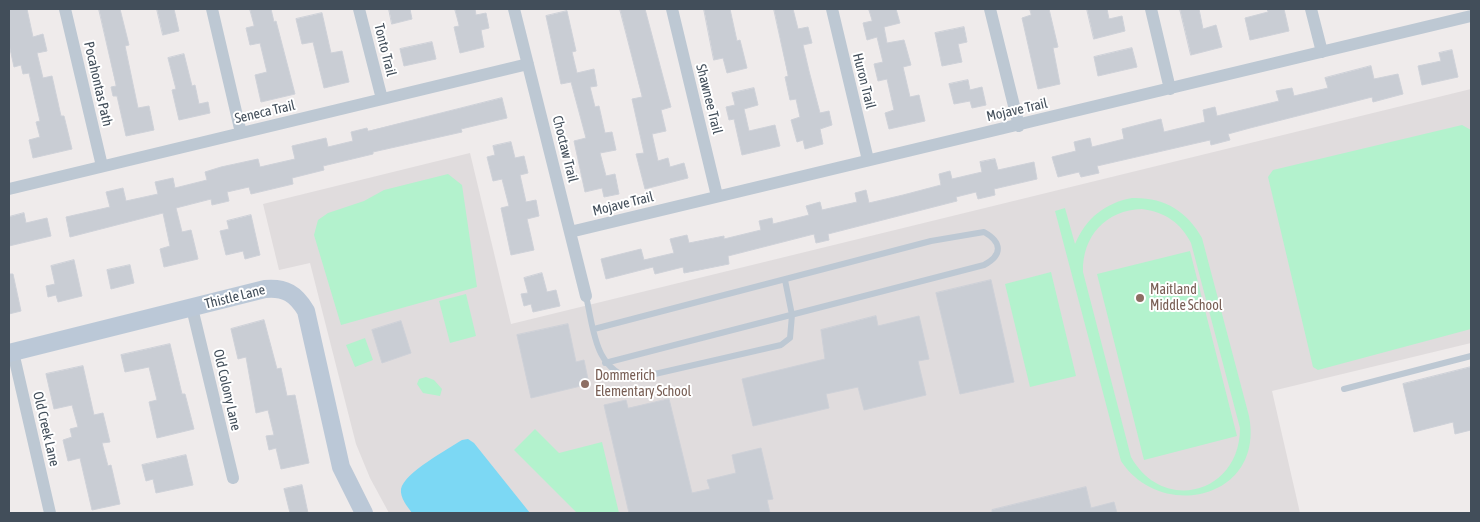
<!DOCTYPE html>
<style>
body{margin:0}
#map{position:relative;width:1480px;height:522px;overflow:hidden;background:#efebeb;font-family:"Asap Condensed",sans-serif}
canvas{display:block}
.frame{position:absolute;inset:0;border:10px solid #424e5a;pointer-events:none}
</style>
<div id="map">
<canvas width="1480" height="522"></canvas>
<div class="frame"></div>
</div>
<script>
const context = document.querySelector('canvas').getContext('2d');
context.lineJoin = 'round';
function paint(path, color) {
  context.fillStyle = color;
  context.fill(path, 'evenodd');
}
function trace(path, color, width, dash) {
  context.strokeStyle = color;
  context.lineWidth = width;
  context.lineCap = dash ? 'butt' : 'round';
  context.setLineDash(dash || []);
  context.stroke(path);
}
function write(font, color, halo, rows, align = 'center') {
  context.font = font + ' "Asap Condensed",sans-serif';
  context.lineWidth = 4;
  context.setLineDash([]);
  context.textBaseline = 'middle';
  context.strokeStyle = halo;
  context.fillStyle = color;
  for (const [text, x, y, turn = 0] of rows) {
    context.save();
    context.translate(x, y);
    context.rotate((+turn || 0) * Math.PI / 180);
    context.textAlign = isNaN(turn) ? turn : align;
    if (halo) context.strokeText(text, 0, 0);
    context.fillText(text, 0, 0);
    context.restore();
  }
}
paint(new Path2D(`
 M1471,89v254l-199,48 28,122h-911l-19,-35 -14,-34 -46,-181 -31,7 -16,-66 207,-51 41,171z`), '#e0dcdd');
paint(new Path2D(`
 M1462,125l9,5v199l-153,41 -5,-3 -45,-190 5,-7z
 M448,174l14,11 15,102 -136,38 -27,-90 4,-15 10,-7 36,-12 20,-11z
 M1132,198c32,-1 55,13 70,40l47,178c16,83 -88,106 -128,45l-66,-250 10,-3 10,36c11,-26 30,-41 57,-46zM1142,209c23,3 39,14 49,34l49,185c0,66 -77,86 -109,29l-48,-185c-1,-36 23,-62 59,-63z
 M1190,251l47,185 -93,24 -47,-186z
 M1051,272l25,104 -46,11 -25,-103z
 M466,294l10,42 -26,7 -11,-42z
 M365,338l8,22 -18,7 -9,-22z
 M426,377l8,3 8,9 -2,7 -17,-3 -6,-9 2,-5z
 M535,429l24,24 43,-11 17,71h-42l-63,-63z`), '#b3f2cd');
paint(new Path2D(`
 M468,439l6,4 56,70h-118c-5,-7 -12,-15 -11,-24 3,-16 47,-40 61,-49z`), '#7cd8f4');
const building = new Path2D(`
 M9,9h18l6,28 10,-3 4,17 -10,2 6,25 9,-2 9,40h3l8,33 -39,9 -4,-18 11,-3 -4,-15 4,-1 -11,-48 -6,1 -2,-9 -7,2 -5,-23z
 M99,9h21l9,36 -4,1 13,62 11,-2 5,24 -28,6 -9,-40h-4l-2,-9 5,-1z
 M157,9h17l5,22 -16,4z
 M250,9h21l3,13 2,-1 19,73 -34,8 -6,-27 12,-3 -7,-29 -10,2 -4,-17 8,-2z
 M389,9h21l2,10 -20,5z
 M455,9h20l1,6 10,-2 3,15 -8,2 3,17 -24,6 -6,-26 5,-1z
 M620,9h25l26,98 -10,3 5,21 -14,3 6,27 10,-3 2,9 14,-4 4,15 -43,11 -9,-35 8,-1 -12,-54 10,-2z
 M704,9h26l7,32 3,-1 7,28 -20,5 -4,-15 -9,2z
 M774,9h19l5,20 10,-2 4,16 -9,2 6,26 11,42 9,-2 3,14 -12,4 3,15 -18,5 -2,-9 -6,2 -6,-22 9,-3 -4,-18 -6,1 -5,-23 3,-1z
 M869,9h27l4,14 -16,4 3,16 17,-3 7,25 -8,2 7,30 9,-2 6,26 -36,8 -4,-16 9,-3 -7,-31 -9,2 -4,-17 9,-2 -6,-25 -10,3 -4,-17 9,-2z
 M1030,9h19l9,38 -5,1 7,36 -22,5 -16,-71 9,-3z
 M1087,9h20l2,10 13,-3 3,15 -31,8z
 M1180,9h19l4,20 13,-4 6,22 -31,8z
 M1267,9h17l5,22 -39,9 -5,-22 23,-6z
 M567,11l9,40 -4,1 5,21 17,-4 3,17 -7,1 5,20 4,-1 6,27 7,-1 4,18 -16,3 6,23 9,-2 4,20 -15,3 -2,-9 -17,4 -11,-51 12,-3 -15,-56 -10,2 -15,-68z
 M322,13l9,40 11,-2 7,31 -25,6 -11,-46 -11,2 -6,-25z
 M964,27l3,15 -9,2 4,18 -20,4 -7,-33z
 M432,42l4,17 -32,7 -4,-17z
 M1132,48l5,19 -39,9 -4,-19z
 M1452,50l6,27 -36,8 -4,-19 23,-5 -2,-8z
 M184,54l8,32 3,-1 4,19 9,-2 2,11 -31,7 -7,-30 4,-1 -8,-31z
 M1371,66l3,13 24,-5 5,20 -30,8 -1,-5 -122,31 -22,6 2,6 -19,5 -1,-5 -113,26 2,7 -18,4 -2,-5 -21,5 -6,-20 24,-6 -2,-9 16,-4 2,9 32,-8 -2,-10 39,-10 3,13 41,-10 -2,-12 12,-3 2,9 62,-15 -3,-10 16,-3 2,8 34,-8 -3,-10z
 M968,80l2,10 12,-3 4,18 -14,3 -2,-7 -16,3 -5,-20z
 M754,88l4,17 -14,4 5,22 26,-6 5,21 -38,9 -8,-36 -5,1 -3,-13 9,-2 -3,-12z
 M502,98l5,20 -46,11 1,3 -89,20v2l-50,12 1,4 -32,8 1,6 -42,10 -2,-7 -22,5 2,9 -17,4 -1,-6 -35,9 6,24 9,-2 7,29 -34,8 -4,-18 10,-3 -7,-33 -93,24 -4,-20 44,-10 -4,-15 17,-4 3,13 32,-7 -3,-12 18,-4 2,10 32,-8 -2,-8 16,-5 37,-8 2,8 35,-8 -3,-13 34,-8 2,9 25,-6 -2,-9 16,-4 1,3z
 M511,142l4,16 9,-2 4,17 -8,2 6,27 10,-2 3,16 -12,3 7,31 -23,5 -10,-47 8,-2 -7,-27 -9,2 -6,-24 8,-2 -2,-9z
 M995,159l3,11 36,-8 3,17 -43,10 1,6 -17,4 -2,-7 -20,5 1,4 -129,33 1,6 -13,3 -2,-9 -86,22 1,8 -45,9 -1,-6 -28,7 -2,-7 -47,12 -5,-20 40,-10 3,11 30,-7 -4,-14 17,-4 2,8 35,-7v3l37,-9 -2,-9 13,-3 1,6 36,-9 -3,-9 14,-4 2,8 35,-8 -2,-9 11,-3 3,13 34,-8 38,-10 -2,-11 11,-3 2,8 30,-7 -2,-10z
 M24,213l2,10 21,-5 4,18 -42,10v-29z
 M251,215l9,40 -15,4 -2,-8 -17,4 -6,-24 9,-2 -2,-8z
 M74,260l8,36 -24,6 -2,-7 -8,2 -2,-11 9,-2 -4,-18z
 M130,265l4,18 -23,6 -4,-19z
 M542,273l5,19 9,-2 4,16 -27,6 -2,-8 -7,2 -3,-12 7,-1 -4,-15z
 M9,274h4l8,37 -12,3z
 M991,280l23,102 -54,12 -24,-101z
 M876,316l2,10 41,-10 10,43 -11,2 8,34 -62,15 -6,-23 -32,7 3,14 -76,18 -11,-47 83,-20 -4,-29z
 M264,320l13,49 4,-1 6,28 8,-1 14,68 -28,6 -5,-21 -7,2 -3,-14 8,-1 -6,-25 -12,3 -10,-56 -8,2 -7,-30z
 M401,321l10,32 -29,10 -10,-33z
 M568,324l8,38 8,-2 5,24 -58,14 -14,-63z
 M170,344l12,50h3l9,35 -37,9 -8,-36 8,-2 -8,-33 -24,5 -4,-17z
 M83,366l11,49 9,-2 7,29 -8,1 6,23 3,-1 9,39 -28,6 -12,-52 -12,3 -5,-21 9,-3 -2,-8 8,-2 -6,-22 -18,4 -8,-35z
 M1471,367v63l-16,4 -2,-12 -39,10 -11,-48z
 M669,399l23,94 18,-4 -3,-9 29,-7 -4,-18 29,-7 12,51 -6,1 3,13h-141l-25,-108 22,-5 2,8z
 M186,455l7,30 -37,8 -3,-14 -7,2 -4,-16z
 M302,485l6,28h-18l-6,-24z
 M1086,487l5,21 23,-6 3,11h-125v-3z`);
paint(building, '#c9cdd4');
trace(building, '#ced1d8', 1);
trace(new Path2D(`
 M586,296c8,34 8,73 47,83l148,-34 9,-7 2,-23 -7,-35
 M594,329l337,-88 53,-9c18,10 19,23 0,33l-379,98
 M1344,389l127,-33`), '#bdc8d3', 6);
trace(new Path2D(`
 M65,9l37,157
 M212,9l29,124
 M359,9l23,90
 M514,9l72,287
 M672,9l45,187
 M832,9l36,151
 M990,9l29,117
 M1151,9l19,80
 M1311,9l11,43
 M9,189l519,-125
 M570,232l901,-216
 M192,308l41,170
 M13,352l37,161`), '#bdc8d3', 12);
trace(new Path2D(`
 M9,353l256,-64c20,-2 31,5 41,22l35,156 23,46`), '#bbc8d7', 18);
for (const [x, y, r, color] of [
 [1140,298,5,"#8d6e63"],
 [585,384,5,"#8d6e63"]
]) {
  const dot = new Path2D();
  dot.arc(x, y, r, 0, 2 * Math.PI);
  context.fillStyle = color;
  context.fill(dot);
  trace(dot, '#fff', 2);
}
write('14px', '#424e5a', '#fff', [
 ["Tonto Trail",385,50,76],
 ["Huron Trail",864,81,76],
 ["Pocahontas Path",98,84,77],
 ["Shawnee Trail",709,99,76],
 ["Mojave Trail",1017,110,-13],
 ["Seneca Trail",265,112,-13],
 ["Choctaw Trail",565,149,76],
 ["Mojave Trail",623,204,-14],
 ["Thistle Lane",235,297,-14],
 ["Old Colony Lane",227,390,77],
 ["Old Creek Lane",46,429,77]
]);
write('14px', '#785e54', '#fff', [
 ["Maitland",1150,290],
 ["Middle School",1150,306],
 ["Dommerich",595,376],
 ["Elementary School",595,392]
], 'left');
</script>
